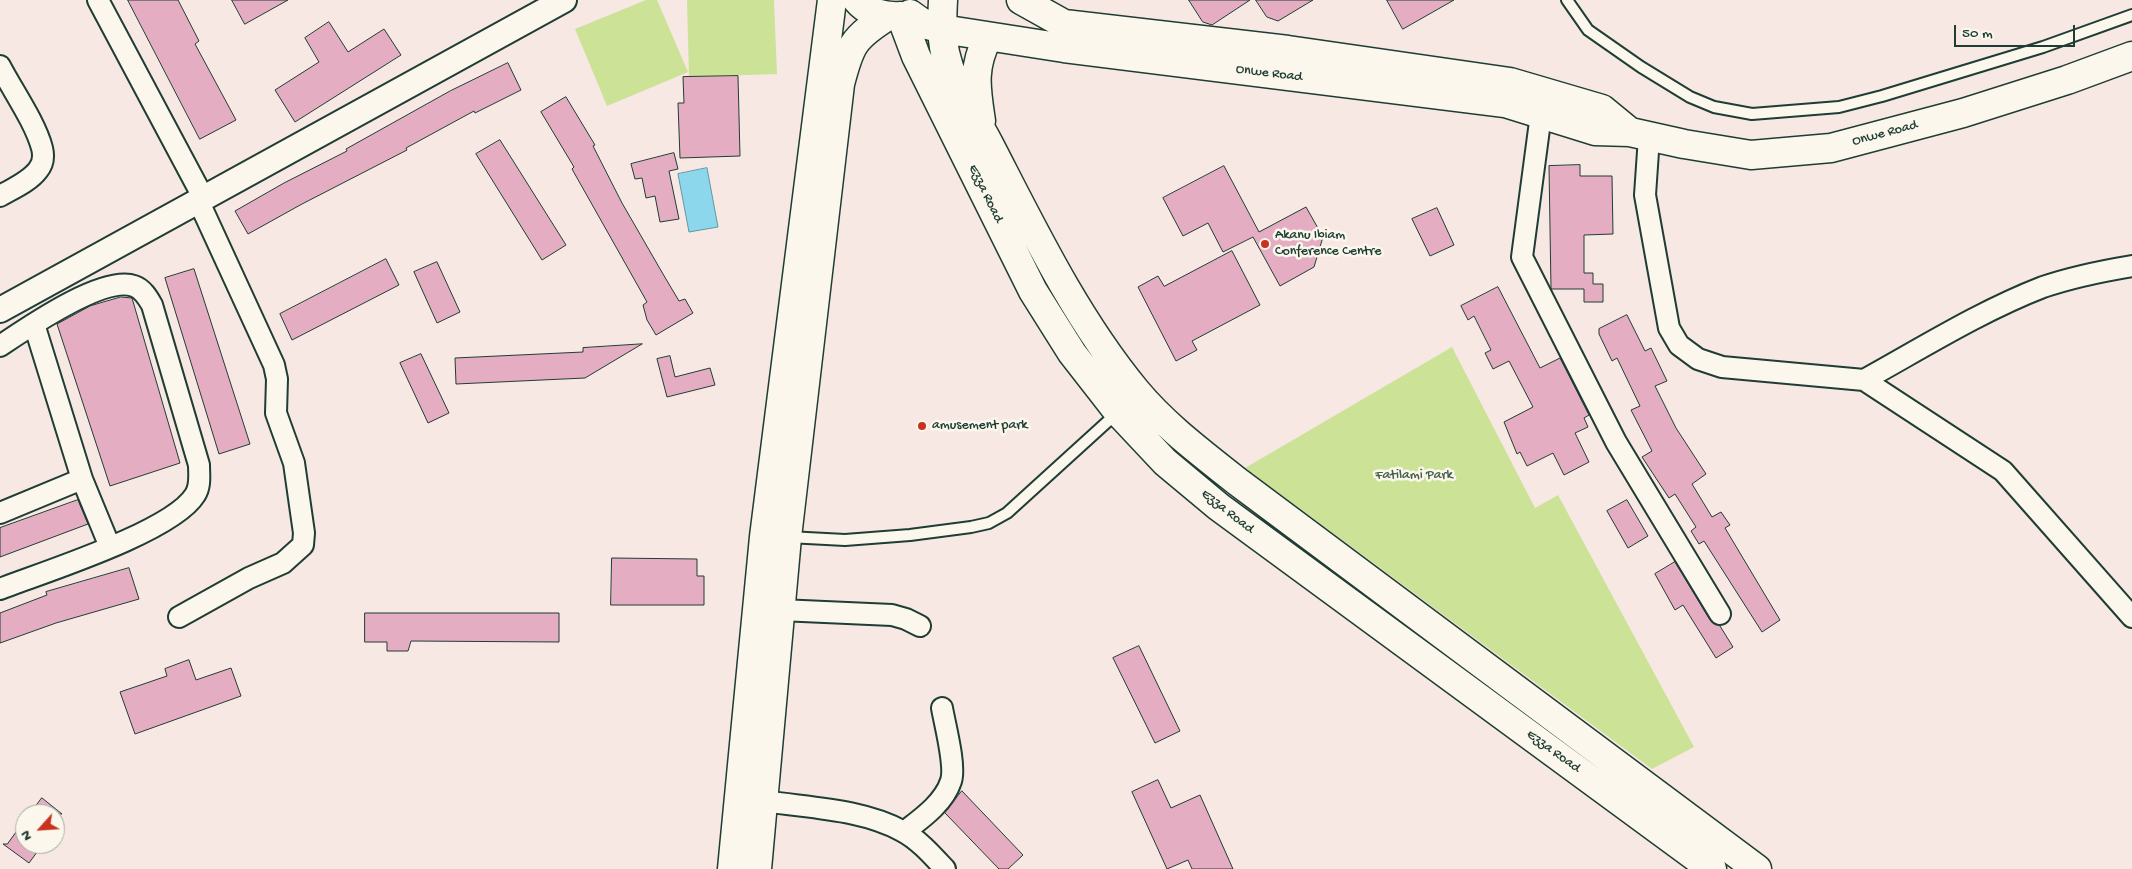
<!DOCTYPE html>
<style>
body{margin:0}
#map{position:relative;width:2132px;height:869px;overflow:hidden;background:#f7e8e3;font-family:"Gochi Hand",sans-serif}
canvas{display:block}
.north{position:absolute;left:15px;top:804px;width:50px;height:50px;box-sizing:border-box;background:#fbf7ec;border:1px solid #a3ada2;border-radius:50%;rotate:244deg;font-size:14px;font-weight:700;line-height:20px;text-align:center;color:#1f3d34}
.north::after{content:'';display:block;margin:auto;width:18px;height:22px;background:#c8321e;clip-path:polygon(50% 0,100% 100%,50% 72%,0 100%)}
.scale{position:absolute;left:1954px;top:25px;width:121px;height:22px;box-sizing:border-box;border:2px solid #1f3d34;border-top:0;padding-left:6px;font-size:15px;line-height:18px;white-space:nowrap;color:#1f3d34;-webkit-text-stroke:4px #fbf7ec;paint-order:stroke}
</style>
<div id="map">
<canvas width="2132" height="869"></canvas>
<div class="north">N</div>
<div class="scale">50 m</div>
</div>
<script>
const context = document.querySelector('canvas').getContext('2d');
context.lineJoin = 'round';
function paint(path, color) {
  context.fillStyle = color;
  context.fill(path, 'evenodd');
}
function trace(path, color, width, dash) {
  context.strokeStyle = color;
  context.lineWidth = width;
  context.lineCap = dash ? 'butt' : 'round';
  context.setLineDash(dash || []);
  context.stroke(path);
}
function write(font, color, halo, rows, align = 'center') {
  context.font = font + ' "Gochi Hand",sans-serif';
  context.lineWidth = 5;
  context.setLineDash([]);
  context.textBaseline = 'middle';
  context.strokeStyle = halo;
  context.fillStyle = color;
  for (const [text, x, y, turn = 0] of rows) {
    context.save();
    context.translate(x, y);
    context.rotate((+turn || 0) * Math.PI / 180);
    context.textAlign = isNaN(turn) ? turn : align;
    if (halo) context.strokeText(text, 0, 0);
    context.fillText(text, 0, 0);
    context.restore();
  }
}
paint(new Path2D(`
 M646,0h11l31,72 -81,34 -32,-77z
 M687,0h87l3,74 -88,3z
 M1452,347l83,161 23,-13 136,252 -42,22 -407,-301z`), '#cce297');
const water = new Path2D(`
 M707,168l11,59 -29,5 -11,-58z`);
paint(water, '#8cd7ec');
trace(water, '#6099a2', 1);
const building = new Path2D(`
 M128,0h50l21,41 -4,3 41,76 -36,19z
 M232,0h56l-43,24z
 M1189,0h61l-38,25 -9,-3z
 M1256,0h57l-35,21 -11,-4z
 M1387,0h67l-51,29z
 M329,22l19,30 36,-23 17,26 -106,67 -20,-32 44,-28 -14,-24z
 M508,63l13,27 -46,23 -1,-2 -68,37 1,2 -105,54 -54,30 -13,-23 49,-28 63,-32 -1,-2 104,-58z
 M738,76l2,80 -60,2 -2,-55h6l-1,-26z
 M566,97l29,48 -2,1 29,57 41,71 16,27 6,-2 8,14 -37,22 -9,-15 -4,-15 4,-3 -75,-133 2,-2 -33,-55z
 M500,140l66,105 -24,15 -66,-106z
 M674,153l4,16 -9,2 10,48 -19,3 -5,-26 -9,2 -4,-20 -7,1 -4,-15z
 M1580,165v11h32l1,58 -29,1v38h9v11h10v18h-19v-13h-33l-2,-123z
 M1224,166l35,66 47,-25 17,30 -9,30 -34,19 -27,-49 -30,15 -15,-29 -25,13 -20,-38z
 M1437,208l17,37 -24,11 -18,-37z
 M1232,251l28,54 -68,36 5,9 -21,11 -38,-74 20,-11 6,10z
 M386,259l13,26 -107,55 -12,-26z
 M437,262l23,50 -23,11 -23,-51z
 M194,269l56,175 -31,10 -54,-176z
 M1498,287l42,81 20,-10 29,57 -5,3 4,9 -13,6 14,29 -25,13 -11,-22 -26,13 -7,-14 -3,2 -13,-32 29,-15 -24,-46 -16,8 -8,-16 6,-3 -17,-34 -6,4 -7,-14z
 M121,297l11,1 48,165 -70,23 -53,-162 33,-18z
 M1627,315l18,36 6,-3 16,33 -12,5 21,42 30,46 -14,10 20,33 9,-5 9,13 -5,3 55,92 -18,12 -58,-91 -5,3 -8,-13 5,-4 -21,-33 -6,4 -27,-41 10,-6 -21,-41 9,-4 -23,-48 -5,3 -13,-27v-5z
 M642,344l-57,34 -129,6 -1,-26 128,-6v-4z
 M421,354l28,59 -21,10 -28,-60z
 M670,356l5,21 35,-9 5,17 -48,12 -10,-38z
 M78,500l10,24 -88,33v-29z
 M1627,500l21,36 -20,12 -21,-37z
 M612,558l85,1v17h7v29h-93z
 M1675,562l35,58 10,6 13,21 -17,11 -33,-53 -8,5 -20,-36z
 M129,568l10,31 -83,24 -56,20v-30l47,-18 -1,-3z
 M365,613h194v29l-148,-1 -3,10h-21v-9h-22z
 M1139,646l41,85 -25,12 -42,-85z
 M189,660l7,20 35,-12 10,28 -106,38 -15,-42 47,-16 -2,-7z
 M1158,780l13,28 29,-13 33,74h-41l-4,-9 -21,9 -35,-77z
 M962,791l61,64 -15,14h-9l-54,-56z
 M42,798l20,16h-32z
 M25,820v24h18l-14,19 -26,-19h4z`);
paint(building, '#e5adc1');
trace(building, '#1f3d34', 1);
const service = new Path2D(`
 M1567,0l21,30 53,37 49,30 24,10 38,7 87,-7 43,-11 161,-49 89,-32
 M788,537l57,3 65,-5 61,-8 18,-4 18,-10 110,-100`);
const minor = new Path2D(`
 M98,0l106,199
 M0,66c13,25 35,56 42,82 2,8 1,16 -4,22 -9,12 -26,19 -38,26
 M1541,114l-19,143 94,185 104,172
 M1649,137l-4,58 24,133 10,17 19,14 24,8 142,13 139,91 129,146
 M34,324l48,155 28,68
 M0,346c27,-18 103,-71 134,-60 9,3 14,12 18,19l47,160c0,10 2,21 -4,30 -23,37 -151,77 -195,94
 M1864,380c58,-32 117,-69 179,-93 29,-10 59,-16 89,-21
 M0,513l82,-34
 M780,610l112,5 14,4 14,7
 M179,617l70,-39 34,-15 20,-18 1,-12 -10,-70 -18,-50 1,-34 -3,-14 -75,-163
 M765,801c44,7 97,8 137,30 16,8 31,25 43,38
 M904,832c17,-13 40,-29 47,-51 5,-15 -6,-56 -9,-73`);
const tertiary = new Path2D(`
 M0,310l564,-310`);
const secondary = new Path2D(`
 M857,0c11,13 27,17 44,16
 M943,0c-1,20 -2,41 4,60 8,32 28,56 42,84 44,85 86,173 147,247 29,35 67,63 102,91l519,387
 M1021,0l43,24 224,26 222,32 92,27 28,23
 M910,14l14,10 18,5 122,19 441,55 90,28 35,1 54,12 67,11 80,-7 132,-35 104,-33 65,-24
 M901,16l15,40 117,235 39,62 46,59 47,50 54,45 493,362
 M981,121c-5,-33 -9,-53 7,-84
 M732,869l32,-332 68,-537
 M757,869l30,-332 53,-453c10,-39 13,-46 48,-68`);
trace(service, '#1f3d34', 14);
trace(minor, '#1f3d34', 24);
trace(tertiary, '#1f3d34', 28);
trace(secondary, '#1f3d34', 31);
trace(service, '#fbf7ec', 10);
trace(minor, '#fbf7ec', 20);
trace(tertiary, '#fbf7ec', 24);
trace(secondary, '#fbf7ec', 28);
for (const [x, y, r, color] of [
 [1265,244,5,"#c8321e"],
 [922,426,5,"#c8321e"]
]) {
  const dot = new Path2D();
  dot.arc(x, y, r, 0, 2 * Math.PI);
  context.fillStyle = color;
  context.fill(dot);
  trace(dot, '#fbf7ec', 2);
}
write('14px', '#1f3d34', '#fbf7ec', [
 ["Onwe Road",1269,74,7],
 ["Onwe Road",1885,134,-15],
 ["Ezza Road",985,194,64],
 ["Ezza Road",1227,512,38],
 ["Ezza Road",1553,752,36]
]);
write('14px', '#1f3d34', '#fbf7ec', [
 ["Akanu Ibiam",1275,236],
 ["Conference Centre",1275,252],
 ["amusement park",932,426]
], 'left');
write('14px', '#425e48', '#fbf7ec', [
 ["Fatilami Park",1414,476]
]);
</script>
